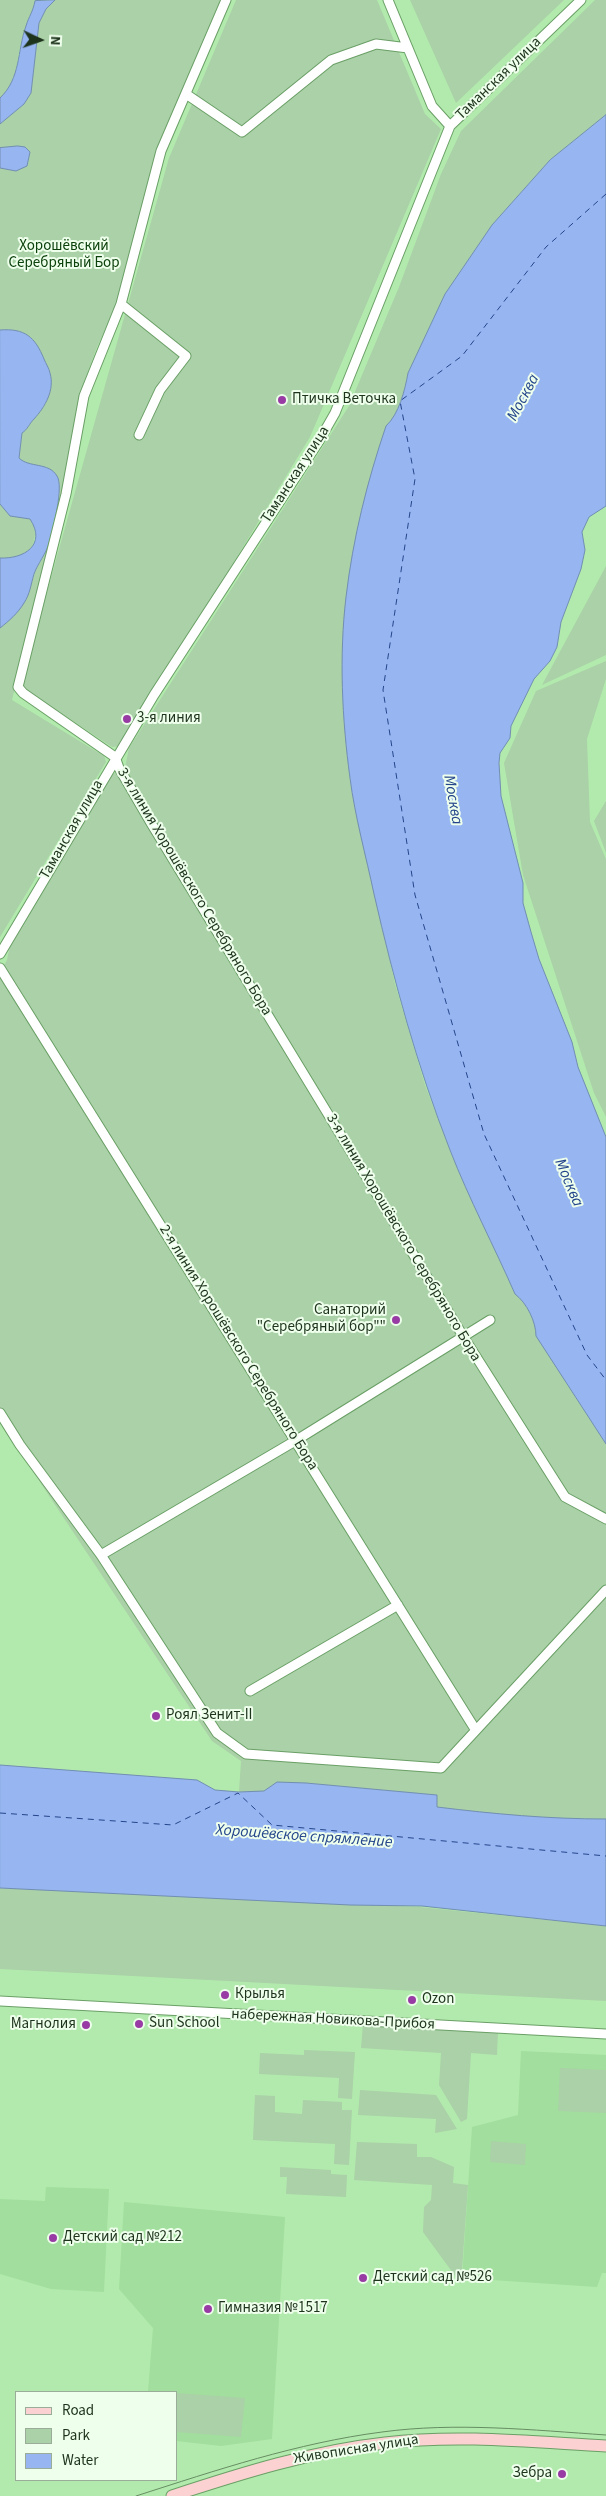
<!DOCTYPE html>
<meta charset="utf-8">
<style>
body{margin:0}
#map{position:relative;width:606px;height:2496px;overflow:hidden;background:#b2eaad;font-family:"Source Sans 3",sans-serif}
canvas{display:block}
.legend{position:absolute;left:15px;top:2391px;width:162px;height:90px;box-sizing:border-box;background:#eeffec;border:1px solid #9aad98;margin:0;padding:6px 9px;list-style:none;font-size:15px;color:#1d331b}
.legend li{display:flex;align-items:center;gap:10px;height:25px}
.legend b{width:25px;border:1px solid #9aad98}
.north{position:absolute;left:15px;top:15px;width:50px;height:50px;-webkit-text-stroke:4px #eeffec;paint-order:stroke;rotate:93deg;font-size:14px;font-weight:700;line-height:20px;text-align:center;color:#1d331b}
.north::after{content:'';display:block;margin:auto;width:18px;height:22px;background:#1d331b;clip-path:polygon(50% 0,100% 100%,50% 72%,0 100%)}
</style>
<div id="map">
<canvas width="606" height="2496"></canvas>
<ul class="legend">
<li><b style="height:6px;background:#fbd1d1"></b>Road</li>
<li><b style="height:14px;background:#aad1a7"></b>Park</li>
<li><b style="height:14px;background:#96b5f1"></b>Water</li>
</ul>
<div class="north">N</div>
</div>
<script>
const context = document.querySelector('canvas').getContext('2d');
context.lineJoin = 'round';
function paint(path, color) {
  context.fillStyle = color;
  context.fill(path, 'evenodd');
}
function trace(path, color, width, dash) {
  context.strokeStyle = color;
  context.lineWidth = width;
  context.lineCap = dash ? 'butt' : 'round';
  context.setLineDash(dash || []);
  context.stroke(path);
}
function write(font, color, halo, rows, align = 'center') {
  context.font = font + ' "Source Sans 3",sans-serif';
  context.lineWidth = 4;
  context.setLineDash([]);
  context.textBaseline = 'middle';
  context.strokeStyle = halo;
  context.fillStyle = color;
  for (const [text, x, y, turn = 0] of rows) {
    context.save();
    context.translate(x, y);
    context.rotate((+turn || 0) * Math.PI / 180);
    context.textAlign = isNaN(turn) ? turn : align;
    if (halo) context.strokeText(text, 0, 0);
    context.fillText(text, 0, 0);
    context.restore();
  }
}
paint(new Path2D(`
 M521,2051l85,4v218h-4l-5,14 -135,-9 10,-151 46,-12z
 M46,2187l63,2 -5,103 -53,-3 -51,-15v-75l45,2z
 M124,2202l161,15 -13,222 -51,7 -45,-5v-49h-28l5,-64 -34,-39z`), '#a2de9d');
paint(new Path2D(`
 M0,0h36c-5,16 -13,31 -16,48 -4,19 -4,35 -20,50z
 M55,0h166l-64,149 -40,156 -20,42 -19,52 -10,73 -56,228 92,56 2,6 -106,175v-309l25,-27 11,-31 9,-17 14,-56 -1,-15 -4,-9c-10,-7 -26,-6 -35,-15l3,-25c6,-4 7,-9 12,-14 11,-12 20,-28 16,-46 -1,-5 -4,-9 -6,-13 -9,-23 -19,-32 -44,-30v-162l27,-2 2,-7 -4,-12 -25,1v-24l24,-20 7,-11 8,-70 7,-14z
 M236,0h141l48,114 16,15 -131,308 -188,309 -10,1 -89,-59 -2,-4 148,-526z
 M410,0h154l-108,103z
 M595,0h11v115l-56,45 -58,65 -47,69 -37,79c-3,17 -9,41 -22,53l-40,173 -3,58 1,61 6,61 45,205 30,101 26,68 64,141 8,6 43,83 40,61v375l-90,-2 -79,-10v-12l-131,-12 -34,2 -5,5 -10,3 -18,-1 2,-31 -29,-20 -212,-319v-450l7,-12 3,-15 101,-170 14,-7 4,-20 220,-342 50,-119 42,-113 20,-43z
 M0,504l10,12c5,1 14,-1 19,2 4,3 5,10 6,14 0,22 -16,27 -35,26z
 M606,566v89l-64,30z
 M606,661v18l-19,60 3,83 16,37v258l-12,-24 -71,-218 -19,-112 32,-72z
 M606,801v52l-12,-32z
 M0,1888l419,19 187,19v75l-606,-32z
 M363,2024l135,8 -1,23 -26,-2 -4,66 -6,3 -22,-37 2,-32 -80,-5z
 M304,2050l51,2 -3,47 -14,-1 1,-20 -80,-4 1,-21 44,2z
 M560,2068l46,2v43l-48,-2z
 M360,2090l76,5 21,34 -22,4 1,-14 -78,-4z
 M255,2095l20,1v16l27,2 1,-14 39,2v8h10l-3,55 -15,-1 1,-20 -82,-4z
 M491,2141l35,3 -1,21 -35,-3z
 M357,2142l60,2v13h14l23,10 -1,16 15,2 -7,99 -38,-52 1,-25 7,-7 1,-15 -78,-5z
 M280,2167l51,3v4l16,1 -1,22 -60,-3 1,-17h-7z
 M176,2393l69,5 -4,39 -65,-5z`), '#aad1a7');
const water = new Path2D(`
 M55,0l-9,9 -7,14 -8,70 -7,11 -24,20v-26c21,-20 17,-47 26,-72 3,-10 7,-14 9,-25z
 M606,115v391l-17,11 -7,15 3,18 -4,19 -20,53 -4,25 -7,14 -16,18 -23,47 -1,12 -10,15 -1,10 2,33 22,87v20l8,29 8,27 33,83 6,25 28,70v307l-70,-108c0,-14 -9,-33 -21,-42 -21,-48 -46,-95 -65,-144 -33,-84 -56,-169 -76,-256 -8,-38 -19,-77 -24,-116 -8,-59 -11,-122 -4,-181 7,-59 21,-115 40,-171 13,-12 19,-36 22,-53l37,-79 47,-69 58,-65z
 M18,146l7,1 5,5 -3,14 -11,5 -16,-3v-20z
 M0,330c25,-2 35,7 44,29 2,5 5,9 6,14 5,17 -5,34 -16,46 -5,5 -6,10 -12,14l-3,25c10,10 30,4 38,18 7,10 -4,54 -8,67 -3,11 -11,20 -15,31 -3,10 -4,20 -10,29 -6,10 -15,18 -24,25v-70c24,1 47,-13 30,-39l-20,-3 -10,-12z
 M0,1765l197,15 18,10 24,2 25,-1 13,-9 29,1 131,12v12c57,7 112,12 169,12v107l-184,-20 -72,-1 -350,-17z`);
paint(water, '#96b5f1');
trace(water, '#728eb1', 1);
trace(new Path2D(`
 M606,194l-60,53 -84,109 -62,45 15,78 -32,211 32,205 69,239 103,221 19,25
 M0,1813l173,12 65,-32 34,32 334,31`), '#24458b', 1, [6, 5]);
const street = new Path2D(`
 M226,0l-65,151 -40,153 -37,92 -18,98 -48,193 5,6 92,64 4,11 32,55 312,513 102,161 41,22
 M388,0l44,106 18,20
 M186,94l56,38 89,-72 45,-16 32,4
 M121,304l65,52 -26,34 -21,45
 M0,954l154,-259 165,-254 16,-28 115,-287 131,-126
 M0,968l475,761
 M0,1413l20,32 81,110 116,178 29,21 195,14 165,-178
 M101,1555l194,-114 195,-121
 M250,1691l148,-86
 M0,2001l606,33`);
const secondary = new Path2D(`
 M172,2496c70,-23 140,-45 213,-53 73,-9 148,-1 221,3`);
trace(street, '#6a9f66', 11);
trace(secondary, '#6a9f66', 13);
trace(street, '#fff', 9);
trace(secondary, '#fbd1d1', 11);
trace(new Path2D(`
 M136,2496c81,-26 161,-53 246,-64 74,-10 150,-2 224,3`), '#668d62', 1);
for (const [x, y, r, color] of [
 [282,400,5,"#983ba4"],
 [127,719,5,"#983ba4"],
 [396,1320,5,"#983ba4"],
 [156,1716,5,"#983ba4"],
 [225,1995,5,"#983ba4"],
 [412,2000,5,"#983ba4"],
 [139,2024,5,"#983ba4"],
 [86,2025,5,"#983ba4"],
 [53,2238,5,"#983ba4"],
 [363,2278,5,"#983ba4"],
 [208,2309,5,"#983ba4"],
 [562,2474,5,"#983ba4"]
]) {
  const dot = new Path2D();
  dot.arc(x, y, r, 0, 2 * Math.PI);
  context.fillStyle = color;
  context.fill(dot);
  trace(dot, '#eeffec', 2);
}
write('15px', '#1d331b', '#eeffec', [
 ["Таманская улица",499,79,-44],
 ["Таманская улица",296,475,-57],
 ["Таманская улица",72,830,-60],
 ["3-я линия Хорошёвского Серебряного Бора",194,892,59],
 ["3-я линия Хорошёвского Серебряного Бора",403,1238,59],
 ["2-я линия Хорошёвского Серебряного Бора",238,1348,58],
 ["набережная Новикова-Прибоя",333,2020,3],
 ["Живописная улица",356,2450,-9]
]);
write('15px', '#0c410c', '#eeffec', [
 ["Хорошёвский",64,247],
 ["Серебряный Бор",64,264]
]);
write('15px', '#1d331b', '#eeffec', [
 ["Птичка Веточка",292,400],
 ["3-я линия",137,719],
 ["Санаторий",386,1311,"right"],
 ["\"Серебряный бор\"\"",386,1328,"right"],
 ["Роял Зенит-II",166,1716],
 ["Крылья",235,1995],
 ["Ozon",422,2000],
 ["Sun School",149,2024],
 ["Магнолия",76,2025,"right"],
 ["Детский сад №212",63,2238],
 ["Детский сад №526",373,2278],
 ["Гимназия №1517",218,2309],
 ["Зебра",552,2474,"right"]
], 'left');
write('italic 16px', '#24458b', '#eeffec', [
 ["Москва",524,398,-62],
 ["Москва",452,800,80],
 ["Москва",568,1183,67],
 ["Хорошёвское спрямление",304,1837,4]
]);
</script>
